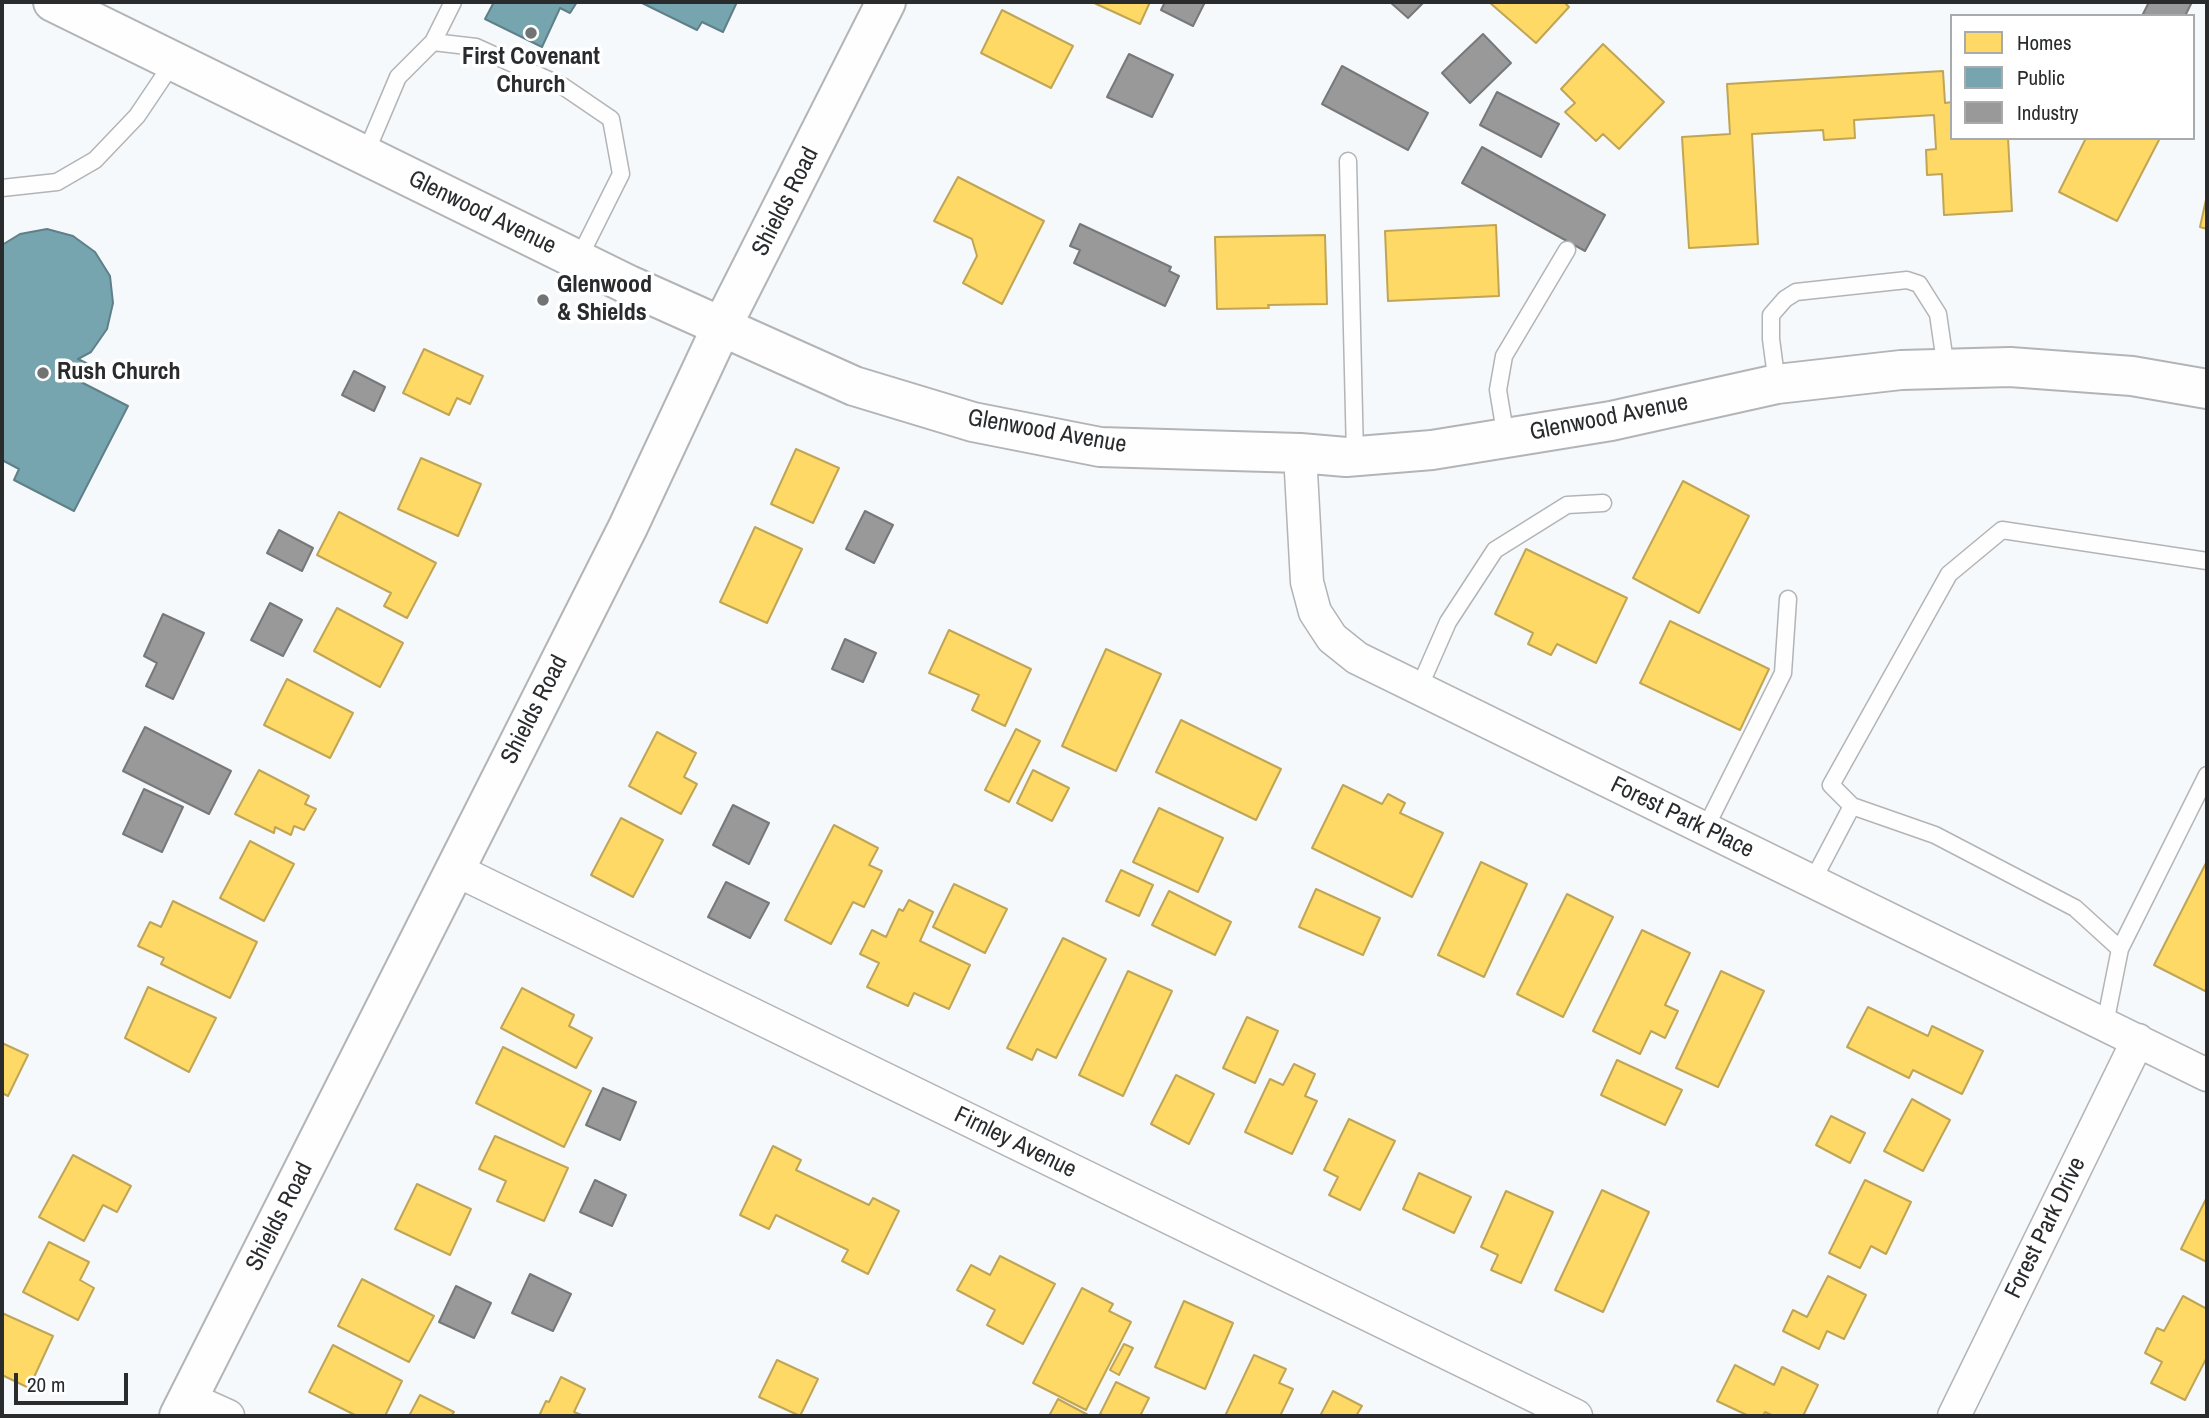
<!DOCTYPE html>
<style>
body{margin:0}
#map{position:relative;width:2209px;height:1418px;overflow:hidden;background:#f6f9fb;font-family:"Archivo Narrow",sans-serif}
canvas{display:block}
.frame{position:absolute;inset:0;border:4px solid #292b2d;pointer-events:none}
.legend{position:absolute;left:1950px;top:14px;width:245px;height:126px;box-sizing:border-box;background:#fff;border:2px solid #a9aaab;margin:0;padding:9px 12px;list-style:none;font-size:21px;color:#292b2d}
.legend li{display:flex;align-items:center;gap:14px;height:35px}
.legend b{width:35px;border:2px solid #a9aaab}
.scale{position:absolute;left:14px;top:1373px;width:114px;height:32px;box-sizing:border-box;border:4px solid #292b2d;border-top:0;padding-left:9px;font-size:21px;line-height:24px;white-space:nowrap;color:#292b2d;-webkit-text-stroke:5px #fff;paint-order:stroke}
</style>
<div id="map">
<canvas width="2209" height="1418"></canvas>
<div class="frame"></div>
<ul class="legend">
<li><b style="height:19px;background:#ffd966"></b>Homes</li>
<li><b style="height:19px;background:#76a5af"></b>Public</li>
<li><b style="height:19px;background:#999"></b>Industry</li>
</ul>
<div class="scale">20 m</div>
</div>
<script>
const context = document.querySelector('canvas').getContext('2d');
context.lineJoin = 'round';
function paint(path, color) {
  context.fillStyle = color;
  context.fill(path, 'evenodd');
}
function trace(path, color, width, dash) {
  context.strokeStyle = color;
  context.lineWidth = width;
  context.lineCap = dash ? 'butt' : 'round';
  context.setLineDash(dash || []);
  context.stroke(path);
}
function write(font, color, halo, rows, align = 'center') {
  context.font = font + ' "Archivo Narrow",sans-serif';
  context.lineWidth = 7;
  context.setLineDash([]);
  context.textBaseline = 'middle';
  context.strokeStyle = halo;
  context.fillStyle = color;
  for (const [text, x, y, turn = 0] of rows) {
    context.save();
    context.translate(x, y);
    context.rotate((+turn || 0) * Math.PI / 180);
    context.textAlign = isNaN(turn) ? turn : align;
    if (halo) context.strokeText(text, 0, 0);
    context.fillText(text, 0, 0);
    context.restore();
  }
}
const homes = new Path2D(`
 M1092,2h58l-10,22z
 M1489,2h75l5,5 -33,36z
 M1002,10l71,36 -22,42 -70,-35z
 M1603,44l61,58 -45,47 -16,-15 -7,7 -31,-29 10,-9 -14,-14z
 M1943,71l2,32 7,-1v36h56l4,73 -68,4 -2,-41 -15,1 -1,-25 10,-1 -2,-34 -80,5 1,18 -31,2 -1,-10 -71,4 6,110 -69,4 -7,-111 48,-3 -3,-50z
 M2086,138h74l-43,83 -58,-29z
 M958,177l86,44 -42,83 -39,-21 14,-27 -5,-17 -38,-18z
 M2207,195v34l-7,-2z
 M1496,225l3,71 -111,5 -3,-70z
 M1325,235l2,69 -59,1 1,3 -52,1 -2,-72z
 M424,349l59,27 -13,28 -13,-6 -8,17 -46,-22z
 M796,449l43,19 -26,55 -42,-19z
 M421,458l60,26 -23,52 -60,-27z
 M1683,481l66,35 -50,97 -66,-35z
 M339,512l97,51 -29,55 -23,-12 7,-13 -74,-38z
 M755,527l47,22 -35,74 -47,-21z
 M1526,549l101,49 -31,65 -39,-19 -6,11 -23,-11 5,-11 -38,-19z
 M337,608l66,35 -23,44 -66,-36z
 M1670,621l99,48 -29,61 -100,-47z
 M949,630l82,39 -26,57 -33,-16 7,-15 -50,-22z
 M1106,649l55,25 -45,97 -54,-25z
 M287,679l66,34 -23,45 -66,-33z
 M1181,720l100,49 -25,51 -100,-48z
 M1016,729l24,12 -31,61 -24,-12z
 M657,732l39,21 -12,24 13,7 -16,30 -52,-28z
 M259,770l50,26 -4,8 11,5 -12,21 -10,-4 -3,9 -16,-8 -1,6 -39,-19z
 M1033,770l36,18 -17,33 -35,-18z
 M1343,785l39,19 6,-10 17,9 -5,10 43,20 -31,64 -100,-49z
 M1159,808l64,30 -25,54 -65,-30z
 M621,818l42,22 -30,57 -42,-22z
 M834,825l44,23 -9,17 13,6 -18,36 -11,-5 -22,42 -46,-24z
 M250,841l44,23 -30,57 -44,-23z
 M2207,861v131l-53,-27z
 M1481,862l46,22 -43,93 -46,-22z
 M1121,870l32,15 -14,31 -33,-15z
 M954,884l53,25 -22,44 -52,-26z
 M1316,889l64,29 -17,37 -64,-28z
 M1169,891l62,31 -16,33 -63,-30z
 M1567,894l46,23 -50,100 -46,-23z
 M909,900l24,12 -13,29 50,24 -21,44 -35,-16 -6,13 -41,-19 12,-24 -19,-9 12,-24 14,7 13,-28 4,2z
 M173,901l84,41 -27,56 -69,-34 3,-6 -26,-12 12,-24 11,5z
 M1642,930l48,23 -25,52 13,6 -13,27 -14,-7 -11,23 -47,-23z
 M1063,938l43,21 -50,99 -19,-9 -5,11 -25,-12z
 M1128,971l44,20 -49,105 -44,-21z
 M1721,971l43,20 -46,96 -42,-19z
 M148,987l68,31 -27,54 -64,-34z
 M522,988l52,27 -5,11 23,12 -16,30 -75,-40z
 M1868,1007l60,29 4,-10 51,25 -21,43 -49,-24 -4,8 -62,-31z
 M1247,1017l31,14 -23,52 -32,-15z
 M2,1043l26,12 -20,41 -6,-3z
 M503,1047l88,44 -27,56 -88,-44z
 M1617,1060l65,30 -17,35 -64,-30z
 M1294,1064l21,10 -10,22 12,5 -25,53 -47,-22 25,-53 13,6z
 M1176,1075l38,19 -25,50 -38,-20z
 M1912,1099l38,21 -27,51 -39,-20z
 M1831,1116l34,17 -15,30 -34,-18z
 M1349,1119l46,22 -35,69 -31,-15 9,-18 -14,-7z
 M495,1136l73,32 -24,53 -47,-20 9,-20 -27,-12z
 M773,1146l28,14 -5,10 73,35 4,-7 26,13 -31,63 -26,-13 6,-11 -72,-35 -7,14 -29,-14z
 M73,1155l58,31 -14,26 -14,-7 -19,36 -45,-24z
 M1419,1173l52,24 -17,36 -51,-24z
 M1865,1180l46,22 -25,52 -15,-8 -11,22 -31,-15z
 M417,1184l54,25 -21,46 -55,-26z
 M1602,1190l47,22 -46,100 -48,-22z
 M1506,1191l47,21 -32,71 -30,-13 7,-15 -17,-8z
 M2207,1197v65l-26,-13z
 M49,1242l40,20 -9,18 14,8 -16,32 -55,-28z
 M1000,1256l55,28 -32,60 -36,-19 8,-15 -38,-20 14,-25 19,10z
 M1828,1276l38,19 -22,44 -17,-8 -8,18 -36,-18 10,-21 14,7z
 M362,1279l72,37 -25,46 -71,-36z
 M1082,1288l31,16 -4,7 22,11 -45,88 -53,-27z
 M2183,1296l24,13v48l-22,43 -34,-17 11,-21 -17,-9 12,-25 7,3z
 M1184,1301l49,22 -28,66 -50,-22z
 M2,1313l51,23 -24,52 -27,-13z
 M1124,1344l9,4 -14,27 -9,-5z
 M333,1345l69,36 -17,35h-28l-48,-24z
 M1254,1355l32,14 -7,14 14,6 -13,27h-55z
 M777,1360l41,19 -18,37 -41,-19z
 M1735,1365l39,20 8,-18 36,18 -15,31h-29l-9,-4 -2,4h-14l-32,-15z
 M561,1377l24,12 -11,23 10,4h-45l7,-15 3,1z
 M1116,1382l33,16 -9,18h-35l-5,-2z
 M1333,1391l29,15 -6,10h-36z
 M420,1395l34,17 -3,4h-42z
 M1058,1399l32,17h-41z`);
paint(homes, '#ffd966');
trace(homes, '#bfa555', 2);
const public = new Path2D(`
 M494,2h83l-7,11 -10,-5 -18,39 -57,-28z
 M640,2h97l-14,30 -21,-10 -5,8z
 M47,229l26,7 22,16 15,24 3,27 -6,26 -16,23 -13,7 10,5 -9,17 49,25 -54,105 -60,-31 5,-11 -17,-9v-215l18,-11z`);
paint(public, '#76a5af');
trace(public, '#5f8088', 2);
const industry = new Path2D(`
 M1165,2h40l-12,24 -32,-16z
 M1390,2h34l-16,16z
 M2149,2h43l-7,14h-43z
 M1483,34l28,29 -41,40 -28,-30z
 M1129,54l44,21 -21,42 -45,-20z
 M1342,66l86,47 -20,37 -86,-46z
 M1497,92l62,32 -18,33 -61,-32z
 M1482,147l123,68 -20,36 -123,-68z
 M1080,224l91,43 -2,4 10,5 -14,30 -91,-43 6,-13 -10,-4z
 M354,371l31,16 -11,24 -32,-16z
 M865,511l28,14 -19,38 -28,-14z
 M279,530l34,18 -11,23 -35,-18z
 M270,603l32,17 -19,36 -32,-16z
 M163,614l41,19 -31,66 -27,-13 11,-23 -13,-7z
 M845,639l31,14 -13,29 -31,-13z
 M145,727l86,44 -22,43 -86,-43z
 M144,789l39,18 -21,45 -39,-18z
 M733,805l36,18 -20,41 -36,-19z
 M726,882l43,21 -19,35 -42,-21z
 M603,1088l33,14 -16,38 -34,-15z
 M595,1180l31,15 -14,31 -32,-14z
 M530,1274l41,20 -18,37 -41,-18z
 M456,1286l35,17 -17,35 -35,-16z`);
paint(industry, '#999');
trace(industry, '#777879', 2);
const lane = new Path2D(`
 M433,42l20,-40
 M365,155l33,-78 35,-35 43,5 88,40 47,32 10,55 -43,86
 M1348,161l7,295
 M2,188l55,-6 38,-22 42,-44 37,-55
 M1777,384l-6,-45v-24l14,-16 11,-7 111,-12 12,4 19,30 8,55
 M1506,438l-8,-48 6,-34 63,-106
 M1419,688l29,-66 47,-72 72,-45 36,-2
 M1852,806l83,29 140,73 45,41
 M1705,829l78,-156 5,-74
 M1812,882l40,-76 -21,-21 118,-211 53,-44 205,31
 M2105,1024l15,-75 87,-174`);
const street = new Path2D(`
 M1300,453l7,129 8,30 17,26 25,20 850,417
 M454,869l1122,547
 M188,1398l40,18
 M1954,1416l184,-376`);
const secondary = new Path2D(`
 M53,2l576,283 225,101 119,36 127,25 200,6 46,4 86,-7 179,-29 166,-37 124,-14 109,-3 122,9 75,13
 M179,1416l449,-889 94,-201 164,-324`);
trace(lane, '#b2b4b6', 19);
trace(street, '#b2b4b6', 35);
trace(secondary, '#b2b4b6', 42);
trace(lane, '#fefefe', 16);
trace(street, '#fefefe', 32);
trace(secondary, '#fefefe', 38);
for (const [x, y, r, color] of [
 [531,33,7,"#717375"],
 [543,300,7,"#717375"],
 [43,373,7,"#717375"]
]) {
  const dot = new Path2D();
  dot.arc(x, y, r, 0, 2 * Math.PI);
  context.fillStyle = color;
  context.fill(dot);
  trace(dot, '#fff', 2.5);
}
write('bold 24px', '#292b2d', '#fff', [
 ["First Covenant",531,58,"center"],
 ["Church",531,86,"center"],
 ["Glenwood",557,286],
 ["& Shields",557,314],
 ["Rush Church",57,373]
], 'left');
write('24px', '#292b2d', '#fff', [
 ["Shields Road",786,202,-63],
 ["Glenwood Avenue",482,213,26],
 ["Glenwood Avenue",1609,418,-11],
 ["Glenwood Avenue",1047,432,10],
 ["Shields Road",535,710,-63],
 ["Forest Park Place",1682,818,26],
 ["Firnley Avenue",1015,1143,26],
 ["Shields Road",280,1217,-63],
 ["Forest Park Drive",2046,1228,-64]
]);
</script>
